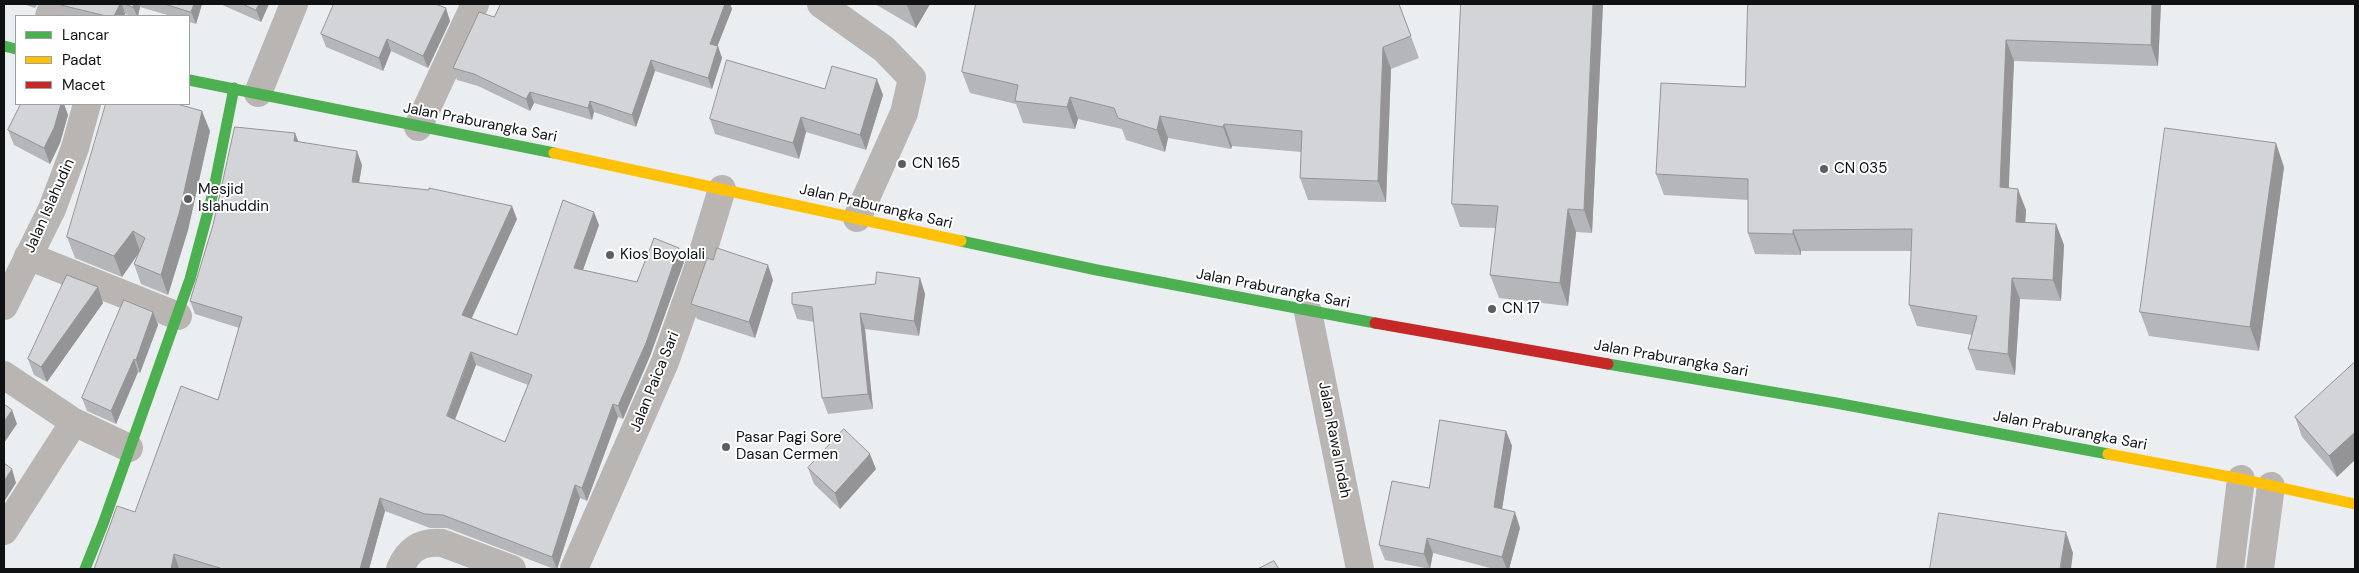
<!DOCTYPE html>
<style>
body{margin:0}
#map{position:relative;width:2359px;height:573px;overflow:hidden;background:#ebeef1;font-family:"DM Sans",sans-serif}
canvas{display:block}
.frame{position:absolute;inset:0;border:5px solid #0f1113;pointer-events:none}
.legend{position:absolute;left:15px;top:15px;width:175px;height:90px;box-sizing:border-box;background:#fff;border:1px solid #9fa0a1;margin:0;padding:6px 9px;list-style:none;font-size:15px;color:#0f1113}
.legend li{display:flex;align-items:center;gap:10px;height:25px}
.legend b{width:25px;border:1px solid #9fa0a1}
</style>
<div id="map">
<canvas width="2359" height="573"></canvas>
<div class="frame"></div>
<ul class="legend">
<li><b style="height:6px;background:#4caf50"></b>Lancar</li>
<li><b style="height:6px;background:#ffc107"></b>Padat</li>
<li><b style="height:6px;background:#c62828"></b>Macet</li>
</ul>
</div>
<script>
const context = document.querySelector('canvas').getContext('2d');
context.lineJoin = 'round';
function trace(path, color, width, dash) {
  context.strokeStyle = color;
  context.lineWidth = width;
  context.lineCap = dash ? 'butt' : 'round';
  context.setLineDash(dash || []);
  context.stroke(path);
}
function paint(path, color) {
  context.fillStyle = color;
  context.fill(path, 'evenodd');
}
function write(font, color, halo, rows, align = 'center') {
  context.font = font + ' "DM Sans",sans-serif';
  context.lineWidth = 4;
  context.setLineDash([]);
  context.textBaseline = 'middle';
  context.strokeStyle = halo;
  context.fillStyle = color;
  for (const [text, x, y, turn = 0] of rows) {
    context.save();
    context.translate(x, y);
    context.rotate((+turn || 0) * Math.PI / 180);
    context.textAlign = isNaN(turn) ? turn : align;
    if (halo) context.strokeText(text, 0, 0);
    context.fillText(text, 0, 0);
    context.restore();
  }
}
trace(new Path2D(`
 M821,4l63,45 28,29 -8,35 -47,105
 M49,16l5,-12
 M258,93l36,-89
 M418,127l57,-123
 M28,256l150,60
 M4,306l48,-97 23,-61 12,-44
 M1308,312l52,257
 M4,375l70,47 55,26
 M4,531l70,-109
 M400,569c8,-19 20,-28 42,-26l70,26
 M574,569l91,-207 33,-94 24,-79
 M2230,569l11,-90
 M2260,569l11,-83`), '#b9b5b3', 28);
trace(new Path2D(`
 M4,46l12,3
 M189,80l365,73
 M961,241l136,29 278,53
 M1608,364l228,39 272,51
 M85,569l18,-45 87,-245 23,-86 21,-105`), '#4caf50', 11);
trace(new Path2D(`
 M554,153l407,88
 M2108,454l133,25 114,25`), '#ffc107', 11);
trace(new Path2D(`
 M1375,323l233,41`), '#c62828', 11);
paint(new Path2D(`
 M23,4h15l-3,4z
 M61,4h141l-6,20 -7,-2v-6h-18l-31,-9 -2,9h-7l-6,-2 -1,2h-59z
 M220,4h49l-8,18z
 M501,4h229l2,5 -15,37 5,12 -10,31 -57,-18 -19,56 -42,-15 -2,8 -58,-17 -4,8 -52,-25 -21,-6 -4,-12 41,-51z
 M875,4h55l-14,24z
 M1399,4l20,54 -28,11 -5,133 -78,-2 -8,-22 1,-26 -69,-6 -1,3 -63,-11 -3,14 -39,-12 -4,-11 -44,-10 -3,10 -52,-6 -7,-19 -46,-11 -8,-21z
 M1461,4h142l-11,229 -16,-1 -8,74 -69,-8 -9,-23 6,-47 -36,-1 -8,-23z
 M1748,4h413l-3,62 -144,-5 -6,127 18,22 -1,12 31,2 8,21 -3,56 -41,-2 -5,76 -39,-5 -8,-21 4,-14 -55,-9 -8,-21 3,-54h-111v4l-46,-1 -7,-21v-33l-84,-5 -8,-21 89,-87z
 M450,21l-22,47 -37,-17 -8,20 -57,-24 -5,-13z
 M825,89l58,6 -17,55 -60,-18 -7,27 -84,-25 -5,-15z
 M21,104h43l4,11 -8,28 -10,21 -36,-19 -6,-15z
 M210,131l-22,99 -20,65 -27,-11 -7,-20 4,-10 -16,23 -47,-19 -8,-21z
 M295,133l3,8 64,24 -3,18 158,36 -45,99 45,17 82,-110 -16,45 54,12 47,-20 -34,94 -27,63 -5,-2 -31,84 -7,-3 -23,71h-3l-107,-41h-17l-45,-17 -16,58h-185l-5,-1 -44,-56 83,-112 21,-72 -44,-14 -5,-13zM476,365l52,20 -23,57 -50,-22z
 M2284,167l-25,184 -110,-15 -9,-24z
 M920,278l5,16 -6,42 -54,-7 8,80 -45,5 -6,-16 -8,-76 -17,-3 -5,-15 83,-20z
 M773,280l-18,58 -58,-19 -6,-15z
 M98,287l5,16 -56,79 -13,-7 -6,-16z
 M153,312l5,13 -18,48 -2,-1 -22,52 -29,-13 -5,-13z
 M2355,362l-18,115 -35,-40 -7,-20z
 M1506,431l6,15 -10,63 18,19 -11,41h-15l-61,-16 -3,16 -45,-9 -6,-15 50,-57z
 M808,468l68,1 -36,40 -26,-25z`), '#b5b6b9');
paint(new Path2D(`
 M120,4h2l3,10 -1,2h-10z
 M134,4h5l1,3 -2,9h-1l-4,-9z
 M194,4h8l-6,20 -5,-12z
 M259,4h10l-8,18 -5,-12z
 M725,4h5l2,5 -18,46 -4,-11z
 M908,4h22l-14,24 -9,-23z
 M1593,4h10l-11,229 -8,-23z
 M2152,4h9l-3,62 -7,-21z
 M446,8l4,13 -22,47 -5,-12z
 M387,39l4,12 -8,20 -4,-13z
 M2006,40l8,21 -6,147 -8,-21z
 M718,46l4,12 -10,31 -4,-11z
 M1383,47l8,22 -5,133 -8,-21z
 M651,60l4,11 -19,56 -4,-12z
 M877,79l6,16 -17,55 -6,-15z
 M530,92l4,11 -4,8 -4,-12z
 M1070,97l8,22 -3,10 -8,-22z
 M590,101l4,11 -2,8 -4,-12z
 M61,104h3l4,11 -8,28 -10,21 -6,-16z
 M202,111l8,20 -22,99 -20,65 -7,-20z
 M1160,116l8,22 -3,14 -8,-22z
 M801,117l5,15 -7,27 -6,-16z
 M1224,124l8,22 -1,3 -8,-22z
 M295,133l5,13 -6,-5z
 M2276,143l8,24 -25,184 -9,-24z
 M357,151l5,14 -5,30 -5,-13z
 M2018,189l8,21 -2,33 -8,-21z
 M512,206l5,13 -50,109 -5,-13z
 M1568,209l8,23 -8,74 -8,-23z
 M594,212l5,13 -20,56 -5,-13z
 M2056,224l8,21 -3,56 -8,-21z
 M1793,230l8,21v4l-8,-21z
 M133,231l7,20 -18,26 -8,-21z
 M679,248l5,14 -34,94 -27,63 -5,-13z
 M768,265l5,15 -18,58 -6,-16z
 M920,278l5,16 -6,42 -5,-15z
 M2012,278l8,21 -5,76 -7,-21z
 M98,287l5,16 -56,79 -6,-15z
 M153,312l5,13 -18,48 -4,-13z
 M860,313l5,16 8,80 -5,-15z
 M471,352l5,13 -25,64 -4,-13z
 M134,359l4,13 -22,52 -5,-13z
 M613,404l5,13 -31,84 -5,-13z
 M12,410l5,14 -13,19v-21z
 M1506,431l6,15 -12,76 -6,-15z
 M2355,432v28l-18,17 -8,-21z
 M870,454l6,15 -36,40 -5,-16z
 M12,469l4,14 -12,19v-21z
 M575,485l5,13 -23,71 -5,-12z
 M380,498l5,13 -16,58h-9z
 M1515,512l5,16 -11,41h-2l-5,-12z
 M2066,532l7,21 -2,16h-11z
 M1427,538l6,15 -3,16 -6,-15z
 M174,554l5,14 -1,1h-7z`), '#949496');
const building = new Path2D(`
 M61,4h59l-6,12h-8l-45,-11z
 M126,4h8l-1,3z
 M165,4h29l-3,8z
 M243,4h16l-3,6z
 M334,4h101l11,4 -23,48 -36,-17 -8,19 -58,-24z
 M501,4h224l-15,40 8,2 -10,32 -57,-18 -19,55 -42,-14 -2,7 -58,-16 -4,7 -52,-25 -21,-6 26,-56 15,5z
 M976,4h423l12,32 -28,11 -5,134 -78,-3 2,-47 -78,-7 -1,3 -63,-11 -3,14 -39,-12 -4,-10 -44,-11 -3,10 -52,-6 3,-16 -56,-13z
 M1461,4h132l-9,206 -16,-1 -8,74 -70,-8 8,-69 -46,-2z
 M1748,4h404l-1,41 -145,-5 -6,147 18,2 -2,33 40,2 -3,56 -41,-2 -4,76 -40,-5 9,-33 -68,-11 3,-76 -119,1v4l-45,-1v-54l-92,-5 5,-91 84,4z
 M727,60l98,29 7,-23 45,13 -17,56 -59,-18 -8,26 -83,-24z
 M21,104h40l-7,24 -10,20 -36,-18z
 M106,104h71l25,7 -22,99 -19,65 -27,-11 11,-26 -12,-7 -19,25 -47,-19z
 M235,127l60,6 -1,8 63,10 -5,31 77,8v-2l83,18 -50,109 55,20 46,-135 31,12 -20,56 63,14 17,-44 25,10 -33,95 -28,63 -5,-2 -31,84 -7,-3 -23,72 -109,-42 -18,-1 -45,-16 -20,71h-137l-49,-15 -3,15h-77l23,-63 18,6 46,-126 37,14 24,-83 -52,-16 23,-76zM471,352l61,23 -27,67 -58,-26z
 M2165,128l111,15 -26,184 -110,-15z
 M717,248l51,17 -19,57 -58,-18 16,-46 6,2z
 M877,272l43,6 -6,43 -54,-8 8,81 -46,4 -10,-91 -20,-3v-11l83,-9z
 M67,275l31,12 -57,80 -13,-8z
 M124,300l29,12 -17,48 -2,-1 -23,52 -29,-13z
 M2355,362v70l-26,24 -34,-39z
 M4,404l8,6 -8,12z
 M1440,420l66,11 -12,76 21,5 -13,45 -75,-19 -3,16 -45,-9 13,-64 37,7z
 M844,429l26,25 -35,39 -27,-25z
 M4,463l8,6 -8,12z
 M1939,513l127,19 -6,37h-130z
 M1274,561l5,8h-21z`);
paint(building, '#d3d4d7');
trace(building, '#949496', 1);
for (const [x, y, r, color] of [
 [902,164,5,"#5c5e61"],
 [1824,169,5,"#5c5e61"],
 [188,199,5,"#5c5e61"],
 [610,255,5,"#5c5e61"],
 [1492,309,5,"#5c5e61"],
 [726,447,5,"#5c5e61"]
]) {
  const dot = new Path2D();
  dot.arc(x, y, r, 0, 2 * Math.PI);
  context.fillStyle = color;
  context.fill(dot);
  trace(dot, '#fff', 2);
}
write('15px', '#0f1113', '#fff', [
 ["Jalan Praburangka Sari",480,123,11],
 ["Jalan Islahudin",50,206,-66],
 ["Jalan Praburangka Sari",876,207,13],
 ["Jalan Praburangka Sari",1273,289,11],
 ["Jalan Praburangka Sari",1671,359,10],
 ["Jalan Paica Sari",655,382,-68],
 ["Jalan Praburangka Sari",2070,431,11],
 ["Jalan Rawa Indah",1334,440,79]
]);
write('15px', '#0f1113', '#fff', [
 ["CN 165",912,164],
 ["CN 035",1834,169],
 ["Mesjid",198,190],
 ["Islahuddin",198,207],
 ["Kios Boyolali",620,255],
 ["CN 17",1502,309],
 ["Pasar Pagi Sore",736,438],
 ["Dasan Cermen",736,455]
], 'left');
</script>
